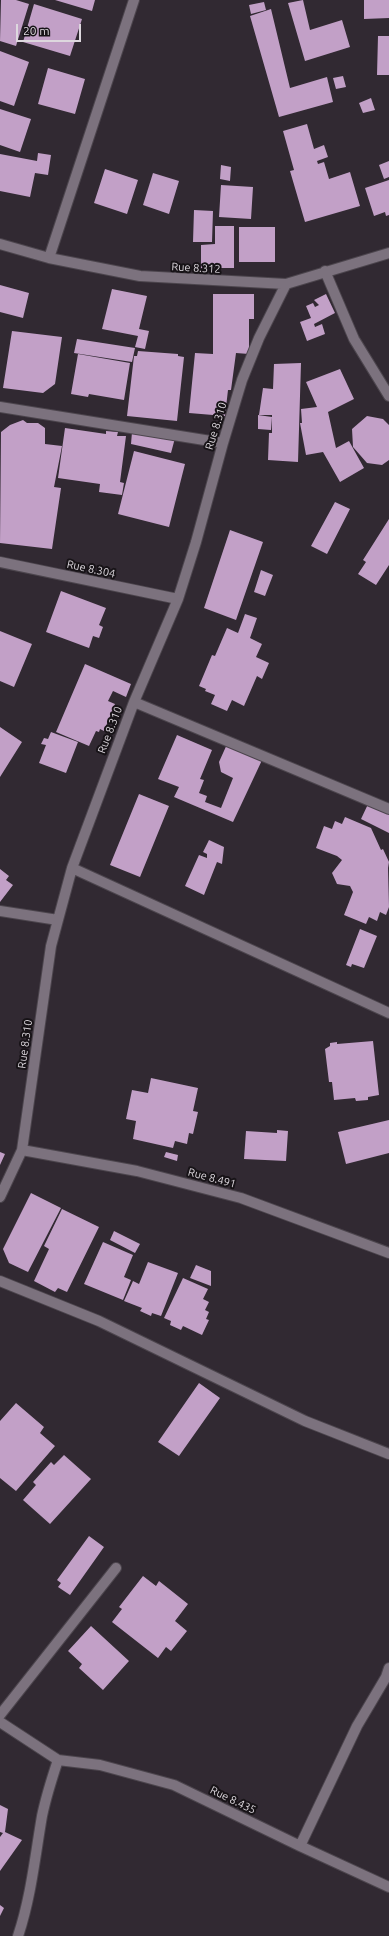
<!DOCTYPE html>
<style>
body{margin:0}
#map{position:relative;width:389px;height:1936px;overflow:hidden;background:#312932;font-family:Ubuntu,sans-serif}
canvas{display:block}
.scale{position:absolute;left:16px;top:24px;width:65px;height:18px;box-sizing:border-box;border:2px solid #ddd8de;border-top:0;padding-left:5px;font-size:12px;line-height:14px;white-space:nowrap;color:#ddd8de;-webkit-text-stroke:3px #171317;paint-order:stroke}
</style>
<div id="map">
<canvas width="389" height="1936"></canvas>
<div class="scale">20 m</div>
</div>
<script>
const context = document.querySelector('canvas').getContext('2d');
context.lineJoin = 'round';
function paint(path, color) {
  context.fillStyle = color;
  context.fill(path, 'evenodd');
}
function trace(path, color, width, dash) {
  context.strokeStyle = color;
  context.lineWidth = width;
  context.lineCap = dash ? 'butt' : 'round';
  context.setLineDash(dash || []);
  context.stroke(path);
}
function write(font, color, halo, rows, align = 'center') {
  context.font = font + ' Ubuntu,sans-serif';
  context.lineWidth = 4;
  context.setLineDash([]);
  context.textBaseline = 'middle';
  context.strokeStyle = halo;
  context.fillStyle = color;
  for (const [text, x, y, turn = 0] of rows) {
    context.save();
    context.translate(x, y);
    context.rotate((+turn || 0) * Math.PI / 180);
    context.textAlign = isNaN(turn) ? turn : align;
    if (halo) context.strokeText(text, 0, 0);
    context.fillText(text, 0, 0);
    context.restore();
  }
}
paint(new Path2D(`
 M1,0h15l13,4 -13,42 -16,-5z
 M55,0h40l-3,11z
 M303,0l7,30 32,-10 8,27 -45,14 -17,-58z
 M364,0h25v18l-25,1z
 M264,2l2,8 -15,4 -2,-9z
 M34,4l48,15 -12,37 -47,-14z
 M271,9l19,79 37,-11 6,25 -54,15 -29,-101z
 M378,36h11v39h-12z
 M0,51l29,11 -15,44 -14,-5z
 M48,68l37,11 -10,35 -37,-10z
 M343,76l3,11 -10,2 -3,-11z
 M371,98l4,12 -12,3 -4,-10z
 M0,109l31,10 -11,33 -20,-7z
 M307,124l7,25 10,-4 4,12 -11,4 1,3 6,-2 5,17 21,-7 10,34 -55,16 -15,-51 4,-1 -11,-39z
 M38,153l13,2 -3,20 -13,-2 -5,24 -30,-6v-37l37,7z
 M389,161v16l-5,2 -5,-14z
 M221,165l10,2 -1,14 -10,-2z
 M105,169l33,11 -11,34 -33,-11z
 M153,173l26,8 -10,33 -26,-9z
 M389,180v35l-3,1 -1,-4 -11,4 -9,-28z
 M221,185l32,2 -2,32 -32,-2z
 M194,210l19,1 -1,31h-19z
 M215,226h19v42h-33v-23l14,-1z
 M239,227h36v35h-36z
 M0,285l29,8 -6,25 -23,-6z
 M112,289l35,7 -8,33 10,2 -4,18 -10,-2 3,-11 -36,-7z
 M213,294h41v25h-5v35l-13,-1 -5,37h-3l-3,26 -36,-3 6,-60 18,1z
 M326,294l9,19 -21,11 1,3 7,-3 3,10 -18,7 -7,-19 11,-4 -5,-12 7,-3 2,4 4,-2 -5,-5z
 M12,331l50,6 -7,47 -12,9 -40,-5z
 M77,339l58,9 -3,14 -58,-9z
 M138,351l40,3v2l6,1 -7,64 -50,-5 7,-60h3z
 M78,354l52,9 -6,37 -35,-6 -1,3 -17,-3z
 M301,363l-3,99 -30,-2 1,-27h3v-20v2h-13l4,-27 10,1 1,-25z
 M340,369l14,30 -26,13 8,36 13,-7 15,27 -24,14 -17,-30 -17,3 -6,-32h2l-1,-14 16,-2 -11,-25z
 M258,415l14,2 -1,13 -13,-1z
 M367,416l16,3 6,6v35l-7,5 -15,-2 -14,-16 -1,-18z
 M23,420l4,3h11l7,5v16l17,2 -8,41 7,1 -9,61 -52,-6 1,-111 9,-7z
 M65,428l41,6v-3l12,1 -1,4h9l-6,46 4,1 -2,12 -23,-3 1,-8 -42,-6z
 M132,432l43,6 -4,15 -40,-9z
 M134,451l51,13 -16,63 -51,-13z
 M335,502l15,7 -23,45 -16,-8z
 M389,519v46l-13,20 -18,-11 8,-12 -3,-2z
 M230,530l33,12 -27,78 -32,-12z
 M261,570l12,5 -8,21 -11,-4z
 M61,591l45,17 -7,17 4,2 -4,11 -6,-2 -4,12 -43,-16z
 M245,614l12,4 -7,20 12,6 -6,13 13,6 -7,16 -5,-3 -13,30 -12,-6 -5,11 -16,-7 4,-9 -10,-4 1,-2 -7,-3 13,-31 3,1 12,-28 11,5z
 M0,631l32,13 -18,43 -14,-6z
 M85,664l46,20 -5,13 -13,-6 -5,10 7,3 -11,27 -4,-2 -1,3 -3,-1 -7,15 -33,-14z
 M0,727l22,15 -22,35z
 M51,732l27,10 -12,31 -27,-10 7,-18 -5,-1 3,-6 4,1z
 M177,735l35,15 -12,29 4,1 -5,13 8,3 -2,6 16,6 12,-30 -12,-6 -2,-10 9,-20 35,16 -30,64 -59,-25 5,-10 -21,-8z
 M139,794l30,12 -29,71 -30,-12z
 M369,802l20,9v22l-28,-14z
 M345,817l26,11 10,22 2,-1 6,13 -1,6 1,39 -3,8 -6,-3 -3,9 -8,-4 -3,7 -22,-9 9,-23 -3,-6 -13,-2 -5,-11 10,-13 -5,-4 -21,-8 8,-22 8,3 3,-8 7,3z
 M209,840l15,7 -2,17 -5,-2 -13,33 -19,-9 14,-31 8,3v-4l-4,-2z
 M0,869l9,7 -3,4 7,5 -13,17z
 M360,929l17,7 -13,32 -12,-4 -1,3 -5,-2z
 M373,1041l6,54 -11,2v3l-12,1 -1,-3 -21,2 -2,-18h-3l-4,-33 5,-3v-3l7,-1v2z
 M151,1078l47,10 -5,23 5,1 -5,22 -4,-1 -2,11 -12,-3 -2,7 -40,-9 3,-18 -10,-2 6,-29 16,3z
 M389,1120v33l-43,11 -8,-32z
 M277,1130l11,1 -2,30 -42,-2 2,-28 31,2z
 M0,1152l5,2 -5,11z
 M166,1152l12,3 -1,6 -13,-4z
 M31,1193l30,15 -33,64 -19,-9 -6,-14z
 M62,1209l37,18 -32,65 -9,-4 -3,4 -21,-11 15,-32 -5,-3z
 M114,1231l26,13 -5,9 -25,-13z
 M103,1242l30,13 -9,22 7,3 -8,20 -39,-16z
 M148,1262l30,11 -17,43 -9,-3 -1,3 -11,-5 2,-3 -18,-7 9,-20 6,3z
 M196,1265l15,6v15l-21,-8z
 M183,1278l25,11 -5,10 6,3 -4,8 4,2 -3,7 3,1 -7,15 -19,-9 -2,4 -11,-5 1,-4 -7,-3z
 M199,1383l21,15 -41,58 -21,-14z
 M16,1403l28,24 -4,6 15,13 -39,45 -16,-13v-57z
 M64,1455l27,24 -41,45 -27,-24 13,-15 -3,-3 18,-20 3,3z
 M89,1536l15,11 -34,48 -12,-8 3,-4 -4,-3z
 M143,1576l13,10 3,-5 29,23 -13,17 12,10 -16,20 -5,-4 -8,11 -46,-36 10,-13 -3,-2z
 M91,1626l38,35 -26,29 -24,-22 3,-4 -14,-13z
 M0,1805l8,4 -3,23 17,8 -22,31v-34l3,-4 -3,-1z
 M0,1905l4,3 -4,8z`), '#c2a0c7');
const street = new Path2D(`
 M0,244l49,14 91,18 146,8 103,-31
 M49,258l85,-258
 M325,271l29,68 35,57
 M0,407l223,36
 M0,562l178,37
 M134,702l255,107
 M72,868l317,145
 M0,911l58,9
 M22,1150l115,21 104,27 148,55
 M0,1197l22,-47 29,-204 21,-78 62,-166 44,-103 18,-57 27,-99 19,-63 17,-42 27,-54
 M0,1281l99,40 206,100 84,33
 M0,1715l116,-147
 M0,1722l58,38 42,5 74,20 126,61 89,41
 M300,1846l57,-120 29,-49 3,-9
 M18,1936c13,-39 17,-79 24,-120 4,-19 10,-38 16,-56`);
trace(street, '#4c454d', 12);
trace(street, '#7c727e', 10);
write('11px', '#ddd8de', '#171317', [
 ["Rue 8.312",196,268,3],
 ["Rue 8.310",216,426,-73],
 ["Rue 8.304",91,569,12],
 ["Rue 8.310",110,730,-69],
 ["Rue 8.310",25,1044,-82],
 ["Rue 8.491",212,1178,15],
 ["Rue 8.435",233,1800,26]
]);
</script>
